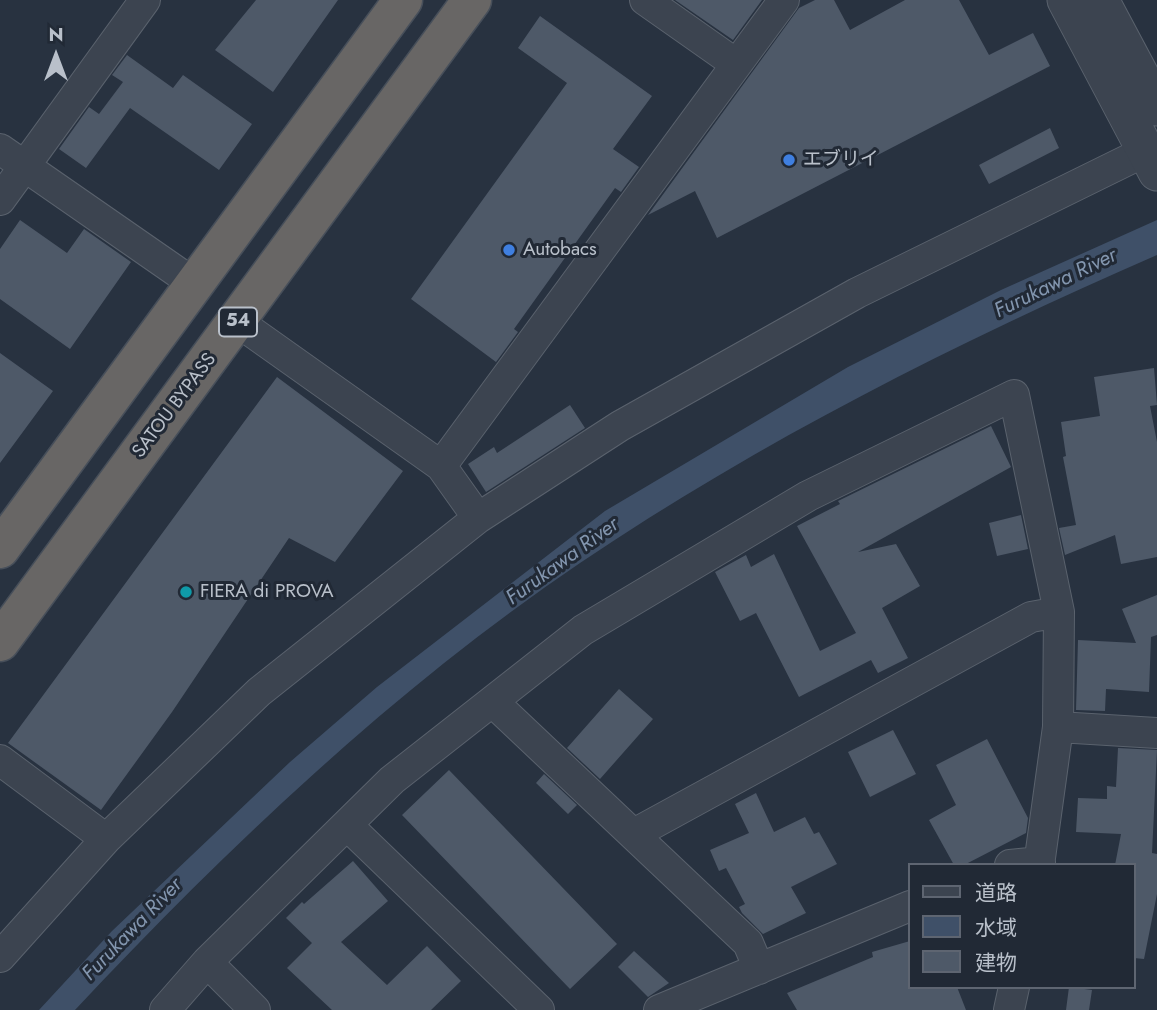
<!DOCTYPE html>
<meta charset="utf-8">
<style>
body{margin:0}
#map{position:relative;width:1157px;height:1010px;overflow:hidden;background:#283240;font-family:Jost,"Noto Sans JP",sans-serif}
canvas{display:block}
.legend{position:absolute;left:908px;top:863px;width:228px;height:126px;box-sizing:border-box;background:#212935;border:2px solid #5e6571;margin:0;padding:9px 12px;list-style:none;font-size:21px;color:#b9c0ca}
.legend li{display:flex;align-items:center;gap:14px;height:35px}
.legend b{width:35px;border:2px solid #5e6571}
.north{position:absolute;left:21px;top:21px;width:70px;height:70px;-webkit-text-stroke:5px #212935;paint-order:stroke;rotate:0deg;font-size:19px;font-weight:700;line-height:28px;text-align:center;color:#b9c0ca}
.north::after{content:'';display:block;margin:auto;width:24px;height:32px;background:#b9c0ca;clip-path:polygon(50% 0,100% 100%,50% 72%,0 100%)}
</style>
<div id="map">
<canvas width="1157" height="1010"></canvas>
<ul class="legend">
<li><b style="height:9px;background:#3c4450"></b>道路</li>
<li><b style="height:19px;background:#3f5068"></b>水域</li>
<li><b style="height:19px;background:#4e5968"></b>建物</li>
</ul>
<div class="north">N</div>
</div>
<script>
const context = document.querySelector('canvas').getContext('2d');
context.lineJoin = 'round';
function paint(path, color) {
  context.fillStyle = color;
  context.fill(path, 'evenodd');
}
function trace(path, color, width, dash) {
  context.strokeStyle = color;
  context.lineWidth = width;
  context.lineCap = dash ? 'butt' : 'round';
  context.setLineDash(dash || []);
  context.stroke(path);
}
function write(font, color, halo, rows, align = 'center') {
  context.font = font + ' Jost,"Noto Sans JP",sans-serif';
  context.lineWidth = 6;
  context.setLineDash([]);
  context.textBaseline = 'middle';
  context.strokeStyle = halo;
  context.fillStyle = color;
  for (const [text, x, y, turn = 0] of rows) {
    context.save();
    context.translate(x, y);
    context.rotate((+turn || 0) * Math.PI / 180);
    context.textAlign = isNaN(turn) ? turn : align;
    if (halo) context.strokeText(text, 0, 0);
    context.fillText(text, 0, 0);
    context.restore();
  }
}
paint(new Path2D(`
 M1157,220v35c-200,87 -396,186 -577,308 -186,126 -352,284 -505,447h-36l73,-79 178,-169 87,-75 228,-176 243,-144 153,-77z`), '#3f5068');
paint(new Path2D(`
 M256,0h82l-65,92 -58,-42z
 M675,0h87l-29,40z
 M815,0h19l16,30 55,-30h54l30,55 44,-22 17,33 -333,172 -22,-47 -47,24 151,-207z
 M540,16l112,80 -39,53 26,18 -18,25 -6,-4 -101,141 4,3 -22,30 -85,-63 156,-216 -49,-35z
 M127,55l46,33 10,-13 69,49 -33,46 -89,-62 -44,60 -27,-19 30,-42 10,7 24,-32 -11,-7z
 M1050,128l9,20 -70,36 -10,-19z
 M20,220l47,33 17,-24 47,33 -61,87 -70,-50v-50z
 M0,353l53,38 -53,72z
 M1154,368l3,37 -7,1 7,36v115l-36,7 -6,-29 -50,20 -6,-27 17,-3 -13,-68 3,-1 -5,-34 39,-6 -6,-39z
 M277,377l126,94 -68,91 -46,-24 -117,174 -71,98 -93,-67z
 M570,405l15,23 -99,64 -18,-28 26,-17 3,6z
 M991,426l20,41 -153,85 38,-8 24,42 -38,22 26,50 -30,15 -7,-13 -72,37 -43,-84 -16,8 -25,-49 31,-17 5,12 23,-13 46,97 36,-18 -59,-107 43,-22 -2,-3z
 M1021,515l7,34 -31,7 -8,-33z
 M1157,595v40l-6,2 -2,55 -43,-3 -1,22 -29,-1 2,-70 58,3 -14,-34z
 M619,689l34,30 -53,60 -33,-31z
 M893,730l23,44 -46,23 -22,-45z
 M987,739l41,79 -2,15 -62,32h-10l-25,-45 27,-15 -20,-40z
 M1118,748l39,2 -5,103 5,1v40l-13,65 -10,-1v-93h-19l6,-31 -45,-2 2,-34 29,1v-13l9,1z
 M449,770l168,174 -47,45 -168,-174z
 M544,774l33,31 -9,9 -32,-31z
 M756,793l18,39 31,-15 9,17 5,-2 18,32 -46,23 15,26 -43,21 -21,-21 -3,-6 6,-3 -19,-36 -7,3 -9,-21 39,-17 -14,-29z
 M353,861l35,40 -47,41 46,43 40,-39 34,35 -30,29h-99l-45,-42 25,-25 -26,-25 16,-16 2,2z
 M910,941v46h47l9,23h-169l-10,-17 86,-36 -1,-5z
 M634,951l35,32 -21,14 -30,-30z
 M1069,987l23,3 -3,20h-23z`), '#4e5968');
const minor = new Path2D(`
 M645,0l91,64
 M0,149l196,136
 M0,200l145,-200
 M238,322l203,144 37,52
 M441,466l343,-466
 M493,702l255,241 11,26
 M1058,727l99,6
 M0,760l106,79
 M347,825l192,185
 M634,834l397,-217 28,-5
 M1010,865l30,-3
 M0,957l106,-118 153,-147 219,-174 142,-92 237,-133 289,-142
 M207,962l48,48
 M165,1010l42,-48 185,-182 191,-150 225,-134 206,-101 45,217 -1,115 -19,138
 M659,1010l251,-104
 M1009,1010l5,-23`);
const tertiary = new Path2D(`
 M1066,0l91,172
 M1100,0l57,107`);
const trunk = new Path2D(`
 M0,549l403,-549
 M0,642l472,-642`);
trace(minor, '#5a626d', 32);
trace(tertiary, '#5a626d', 39);
trace(trunk, '#474f5a', 41);
trace(minor, '#3c4450', 30);
trace(tertiary, '#3c4450', 37);
trace(trunk, '#686665', 38);
for (const [x, y, r, color] of [
 [789,160,7,"#3f7fe0"],
 [509,250,7,"#3f7fe0"],
 [186,592,7,"#0f9aa8"]
]) {
  const dot = new Path2D();
  dot.arc(x, y, r, 0, 2 * Math.PI);
  context.fillStyle = color;
  context.fill(dot);
  trace(dot, '#212935', 2.5);
}
for (const [x, y, w] of [
 [238,322,38]
]) {
  const box = new Path2D();
  box.roundRect(x - w / 2, y - 14.5, w, 29, 5);
  context.fillStyle = '#212935';
  context.fill(box);
  trace(box, '#b9c0ca', 2);
}
write('bold 18px', '#b9c0ca', null, [
 ["54",238,322]
]);
write('19px', '#b9c0ca', '#212935', [
 ["エブリイ",803,160],
 ["Autobacs",523,250],
 ["FIERA di PROVA",200,592]
], 'left');
write('19px', '#b9c0ca', '#212935', [
 ["SATOU BYPASS",175,406,-53]
]);
write('italic 21px', '#8396af', '#212935', [
 ["Furukawa River",1056,284,-26],
 ["Furukawa River",563,562,-36],
 ["Furukawa River",133,930,-46]
]);
</script>
